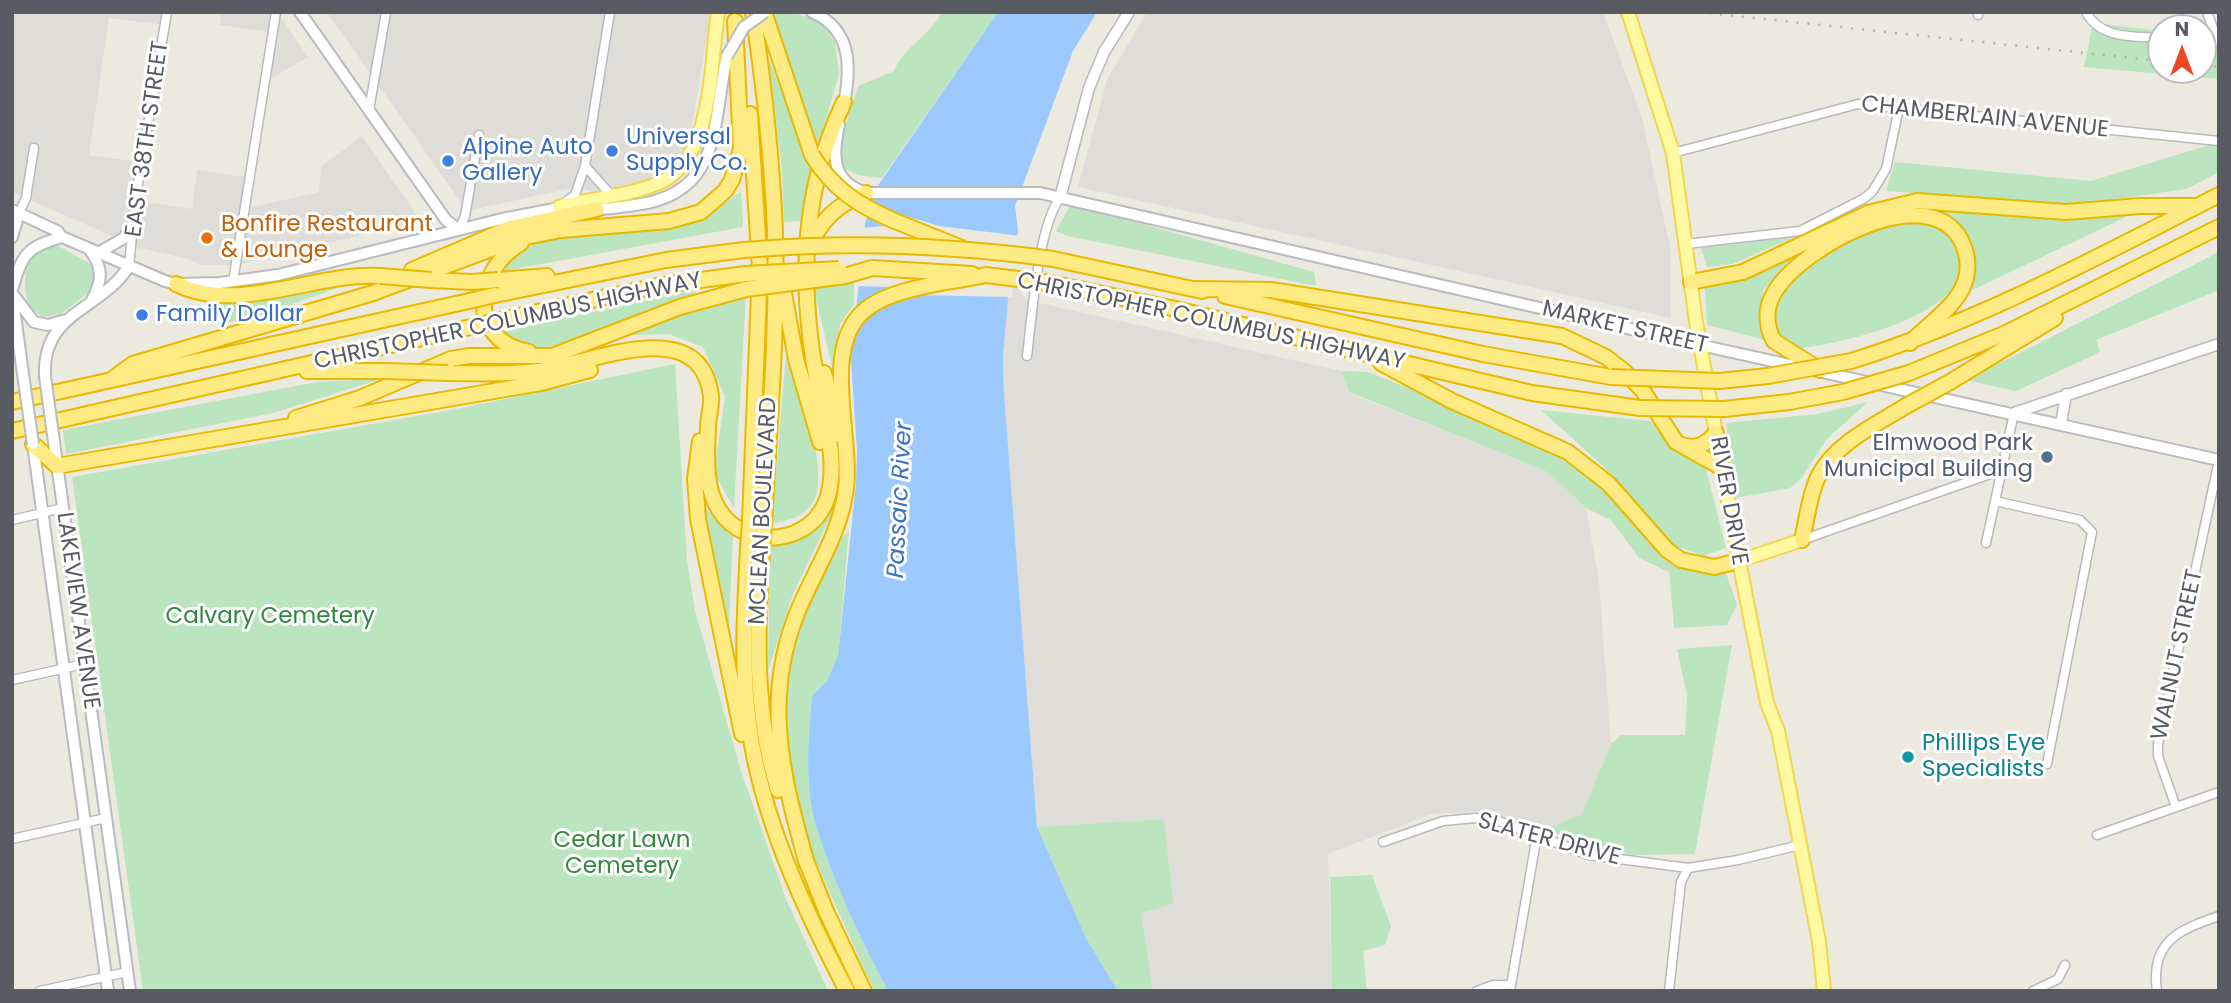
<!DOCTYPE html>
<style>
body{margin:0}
#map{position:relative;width:2231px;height:1003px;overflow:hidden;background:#eceadf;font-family:Poppins,sans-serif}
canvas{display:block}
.frame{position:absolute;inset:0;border:14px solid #585b61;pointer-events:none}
.north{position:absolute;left:2147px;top:14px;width:70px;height:70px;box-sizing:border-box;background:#fff;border:2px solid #bcbdc0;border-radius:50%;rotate:0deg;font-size:19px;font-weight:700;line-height:28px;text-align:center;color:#585b61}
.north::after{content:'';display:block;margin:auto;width:24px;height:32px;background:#ec4825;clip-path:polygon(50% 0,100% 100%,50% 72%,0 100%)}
</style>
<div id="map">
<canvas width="2231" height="1003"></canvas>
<div class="frame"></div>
<div class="north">N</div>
</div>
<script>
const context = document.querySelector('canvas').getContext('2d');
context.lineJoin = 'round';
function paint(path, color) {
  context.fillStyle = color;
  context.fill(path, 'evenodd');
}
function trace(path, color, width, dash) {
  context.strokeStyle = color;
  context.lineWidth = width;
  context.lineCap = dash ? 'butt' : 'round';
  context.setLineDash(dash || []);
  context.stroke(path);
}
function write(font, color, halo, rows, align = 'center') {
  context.font = font + ' Poppins,sans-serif';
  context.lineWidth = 6;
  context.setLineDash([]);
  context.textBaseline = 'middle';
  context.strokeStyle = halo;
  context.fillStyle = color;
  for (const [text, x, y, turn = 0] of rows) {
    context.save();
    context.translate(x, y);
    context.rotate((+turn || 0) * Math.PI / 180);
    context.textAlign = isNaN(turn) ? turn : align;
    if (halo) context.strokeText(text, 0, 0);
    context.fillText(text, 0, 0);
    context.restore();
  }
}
paint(new Path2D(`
 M12,12h156l-2,13 -57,-7 -20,137 57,8 -5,38 51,8 5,-39 55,8 -5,30 72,-16 2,-25 41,-31 59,85 -186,44h-34l-16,-7 -46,-10 -127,-56z
 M221,12h56l31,45 -40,23 7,-47 -55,-8z
 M327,12h384l-24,144 -53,33 -39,8 -2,-5 -16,-5 -110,24z
 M1147,12h456l39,106 28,129 1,71 -593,-131 29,-107z
 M1010,277l16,23 316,71 7,22 199,79 38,36 13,73 12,163 -29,70 -38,16 -54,-19 -59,3 -103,40 4,137h-179l-12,-78 23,-94 -127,8 -33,-434 -1,-37z`), '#dfddd7');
paint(new Path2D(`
 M790,12l29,8 16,22 4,33 -22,74 -49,-134z
 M942,12h56l-116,166 -25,-3 -14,-8 -3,-25 18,-56 36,-15c10,-25 35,-34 48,-59z
 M2093,23l68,8v39h42v-34l16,2v41l-135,-12z
 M768,56l43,114 -11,51 -16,1 -2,-54z
 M2219,142v30l-33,17 -110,16 -190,-14 9,-29 196,19z
 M741,191l2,36 -245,45 16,-20 30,-12 144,-16 19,-7z
 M1071,204l243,68 2,14 -248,-50 -12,-5z
 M1924,204l147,13 57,-1 -164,78 8,-42 -17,-34z
 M1927,219c20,11 37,24 32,49 -1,5 -2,12 -4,16 -20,38 -123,62 -163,65 -58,-55 59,-115 103,-128 10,-3 22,-2 32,-2z
 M1795,237l-63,27 -25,3 -6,-19z
 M58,246l36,20 -1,23 -32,25 -19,3 -13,-11c-8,-28 -7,-59 29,-60z
 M2219,252v38l-123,50 4,11 -6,4 -78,36 -50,-11z
 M1795,256l-32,34 -3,39 5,11 -58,-15 -2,-38 52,-14z
 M365,278l-103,37 -44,10 3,-26z
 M854,282v22l-14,20 -7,46 -20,-84z
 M695,290l1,5 -132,50 -36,3 -28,-16z
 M746,294l-12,214 -20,-35 11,-76 -22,-50 -34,-13 -39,1 65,-28z
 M787,340c9,35 45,134 26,162 -10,16 -25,18 -41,22z
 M675,364l12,196 8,51 46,160 45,128 42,92h-685l-71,-514 379,-67z
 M1342,371l26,1 176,70 33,20 110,105 39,6 11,32 -10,20 -53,3 -5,-56 -30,-14 -28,-38 -25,-12 -38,-36 -199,-80z
 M381,379l-108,34 -207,41 -3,-24 254,-48z
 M1868,402l-41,37 -27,41 -10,8 -54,10 -10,-75 92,-9z
 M1541,410l109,11 19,20 36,24 21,83 -23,8 -29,-11 -70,-78z
 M837,503l-44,91 -25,77 2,-128 34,-6z
 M702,506l31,27 -4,94z
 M849,530l-11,127 -11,24 -15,15c-4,43 -8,92 5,133 17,55 44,111 71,162h-13l-7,-13 -66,-148 -18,-74 -3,-55 10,-60 46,-98z
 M1732,645l-37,209 -63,1 -88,-25 38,-16 29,-70 10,-9h64l2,-40 -10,-46z
 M1164,819l9,85 -32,9 12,78h-35l-32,-53 -49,-111z
 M1372,875l19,51 -6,19 -22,6 4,40h-35l-2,-114z`), '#bae5be');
paint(new Path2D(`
 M998,12h99l-24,39 -58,155 3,24 -8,47 -7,79 1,37 33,434 49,111 32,53h-230c-27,-51 -54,-107 -71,-162 -13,-41 -9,-90 -5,-133l15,-15 11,-25 18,-173 1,-32 -6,-91 14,-137 14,-39z`), '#9ccaff');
paint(new Path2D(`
 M868,204l71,22 82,10 -9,61 -95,-2 -66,21 43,-29 -40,-1 7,-58 23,-2 -20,-11z`), '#eceadf');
const minor = new Path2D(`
 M1978,12v3
 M2086,12c15,28 48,24 75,26
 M2207,12l11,30
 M2203,41l16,1
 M369,110l17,-98
 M1673,153l185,-49 361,37
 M585,166l26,29
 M564,203l11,-8 10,-29 25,-154
 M19,213l7,-15 8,-50
 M459,230l6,-14 14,-81
 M1686,244l114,-13 63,-32 9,-7 14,-23 13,-61
 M129,266l7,-71 31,-183
 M233,282l43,-270
 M1027,356c5,-39 11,-129 33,-158
 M1995,501l85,19 12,12 -45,232
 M12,520l51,-12
 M1802,540l197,-69
 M1986,543l28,-130
 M12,680l72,-16
 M2176,807l-18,-51v-12l61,-284
 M2097,835l122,-43
 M12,839l94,-21
 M1383,842l60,-21 32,-3 21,2 93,35 99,13 50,-8 62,-15
 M40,991l87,-19
 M1477,991l16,-6h18
 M1510,991l27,-156
 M1669,991l12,-109 7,-14
 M2033,991l25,-12 7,-14
 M2157,991c-7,-49 21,-61 62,-75`);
const tertiary = new Path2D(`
 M1060,198l29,-110 15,-36 25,-40
 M2014,413l205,-69
 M2061,424l5,-30`);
const secondary = new Path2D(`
 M300,12l146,208 13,10
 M812,12c42,18 39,59 31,97
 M839,125c-7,31 -7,57 27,68h174l678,156 501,111
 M592,209c14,1 29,-2 43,-4 88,-11 77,-81 92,-149
 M12,210l45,21 5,6 103,44 11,3 44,-1 58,-8 224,-56 63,-12
 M12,237l7,-24
 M89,249c14,18 14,31 3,51
 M98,253l26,-15 7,-9
 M12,290c10,-35 14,-43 50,-53
 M12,294l12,87
 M15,297l19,25 14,3 18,-5
 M45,376c-3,-65 56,-65 84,-110
 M54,442l76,549
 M33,444l75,547`);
const primary = new Path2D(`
 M1628,12l45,141 23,169 43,239 28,142 11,28 41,210 5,50
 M559,207c33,-9 69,-11 100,-24 55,-24 51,-119 59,-171
 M1739,561l63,-21`);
const motorway = new Path2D(`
 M753,12c11,73 19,146 22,219 3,98 -6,196 -11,294
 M764,12l48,143
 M750,114l10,154 -10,253
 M895,221l67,27
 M521,243c-48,28 -54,98 8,109
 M809,248c12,-29 28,-43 57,-55
 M1053,259l149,32
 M872,268l100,6
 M412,270l98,-42 87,-19
 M431,280l41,2
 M498,280l49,-4
 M782,282l14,77 24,83
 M1691,282l52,-10 125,-59 49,-12 149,11 74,-6h56
 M1050,283l121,25 361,85 108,15
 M176,284c63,31 137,-12 204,-8
 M1196,289l75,1 291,46 44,21 18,14 19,20 33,51 46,26
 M495,295l171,-35 78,-10
 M1225,296l258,58 128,23
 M500,320l157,-34 88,-12
 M1851,361c129,-40 248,-105 368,-166
 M1381,363l71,38 116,51 41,32 58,66 14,10 33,7 25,-6
 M1820,370l-46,-29c-8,-14 -9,-32 -1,-46 24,-47 163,-123 191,-48 6,16 4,33 -5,47 -11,18 -34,33 -49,49
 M307,371h78
 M448,373c30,0 60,2 90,-2 49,-6 162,-61 173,25 1,11 -3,21 -3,31 -1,28 -4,59 11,83 27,42 95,35 109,-14 11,-39 -6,-81 -12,-120 -17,-95 -14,-186 28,-274
 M824,373l16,62
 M1909,373l97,-40 213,-106
 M111,380l22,-16 240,-71 148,-55 40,-8 108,-9 32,-9 24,-21 7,-11 9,-31 -6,-128
 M1719,381l49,-5
 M1950,382l105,-64
 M12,402l457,-101
 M1724,409l65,-7 54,-10
 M296,418l64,-20 91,-39 17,-3h84l128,-49 66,-18
 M12,431l463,-105
 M700,441l-5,38 3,40 44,215
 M33,444l24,22 484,-83 49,-13
 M1682,445c15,5 24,-1 34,-12
 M1802,540c5,-21 7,-44 16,-63 16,-33 59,-53 88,-71
 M748,548c-3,59 -7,117 1,177 12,92 55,184 98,266
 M762,552c-5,81 -8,159 16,238
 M805,858l21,53 38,80
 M807,864c-25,-88 -46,-169 -7,-258 17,-39 41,-75 46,-118 6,-50 -22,-131 12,-171 25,-30 91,-34 128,-42`);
trace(minor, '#b7b9bf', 11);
trace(tertiary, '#b7b9bf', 13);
trace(secondary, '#b8bbc2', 14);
trace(primary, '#f3d551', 16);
trace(motorway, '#ebb800', 18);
trace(minor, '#fff', 8);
trace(tertiary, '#fff', 10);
trace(secondary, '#fff', 10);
trace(primary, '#fff9a1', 12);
trace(motorway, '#ffeb84', 14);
trace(new Path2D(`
 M1698,12l463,49
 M2203,65l16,2`), '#b3b4b4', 2.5, [2, 9]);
const secondaryBridge = new Path2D(`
 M727,56l17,-29 21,-15
 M45,376l9,66
 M24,381l9,63`);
const motorwayBridge = new Path2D(`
 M812,155c21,34 47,51 83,66
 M744,250c104,-9 205,-5 309,9
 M745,274l94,-5
 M986,275l64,8
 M380,276l51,4
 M472,282l26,-2
 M746,289l99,-13 27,-8
 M469,301l26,-6
 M475,326l25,-6
 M385,371l63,2
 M1768,376l83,-15
 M1611,377l108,4
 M1843,392l66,-19
 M1906,406l44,-24
 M1640,408l84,1
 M748,548l2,-27
 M762,552l2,-27`);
trace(secondaryBridge, '#b8bbc2', 14, []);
trace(motorwayBridge, '#ebb800', 18, []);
trace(secondaryBridge, '#fff', 10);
trace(motorwayBridge, '#ffeb84', 14);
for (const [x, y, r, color] of [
 [612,151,7,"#3f7fe0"],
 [448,161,7,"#3f7fe0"],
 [207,238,7,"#e8710a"],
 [142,315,7,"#3f7fe0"],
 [2047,457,7,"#5c6f8a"],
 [1908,757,7,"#0f9aa8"]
]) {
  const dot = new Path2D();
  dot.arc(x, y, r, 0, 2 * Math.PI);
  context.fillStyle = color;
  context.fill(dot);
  trace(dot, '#fff', 2.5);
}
write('23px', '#585b61', '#fff', [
 ["CHAMBERLAIN AVENUE",1985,118,6],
 ["EAST 38TH STREET",148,139,-82],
 ["CHRISTOPHER COLUMBUS HIGHWAY",508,322,-12],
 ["CHRISTOPHER COLUMBUS HIGHWAY",1211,322,12],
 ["MARKET STREET",1625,328,13],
 ["RIVER DRIVE",1728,501,80],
 ["MCLEAN BOULEVARD",764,511,-87],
 ["LAKEVIEW AVENUE",77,611,82],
 ["WALNUT STREET",2178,655,-78],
 ["SLATER DRIVE",1549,840,15]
]);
write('23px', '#366cbe', '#fff', [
 ["Universal",626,138],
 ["Supply Co.",626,164],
 ["Alpine Auto",462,148],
 ["Gallery",462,174],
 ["Family Dollar",156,315]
], 'left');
write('23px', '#c56008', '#fff', [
 ["Bonfire Restaurant",221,225],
 ["& Lounge",221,251]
], 'left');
write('23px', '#4e5e75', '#fff', [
 ["Elmwood Park",2033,444],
 ["Municipal Building",2033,470]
], 'right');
write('23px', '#33853f', '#fff', [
 ["Calvary Cemetery",270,617],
 ["Cedar Lawn",622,841],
 ["Cemetery",622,867]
]);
write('23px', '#0d838f', '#fff', [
 ["Phillips Eye",1922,744],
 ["Specialists",1922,770]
], 'left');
write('italic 24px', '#3d72c4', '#fff', [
 ["Passaic River",901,500,-87]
]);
</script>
